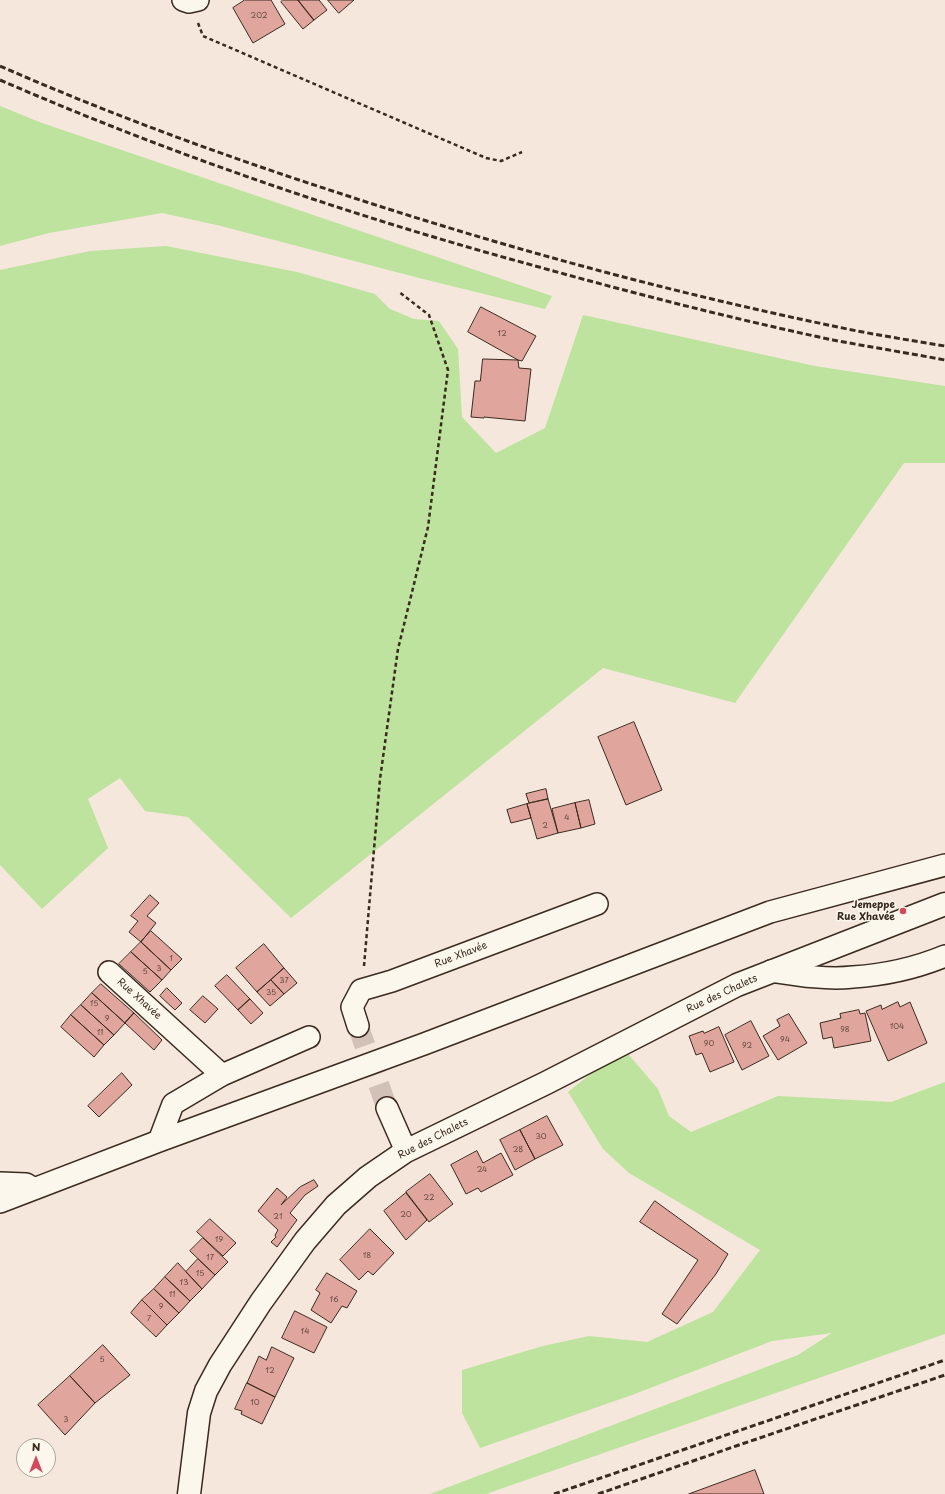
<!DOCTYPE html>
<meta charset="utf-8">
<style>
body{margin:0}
#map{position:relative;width:945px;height:1494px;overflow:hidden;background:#f6e7dc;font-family:"Playpen Sans",sans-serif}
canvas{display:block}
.north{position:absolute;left:16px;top:1438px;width:40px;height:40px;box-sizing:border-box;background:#fbf7ec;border:1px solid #aea59a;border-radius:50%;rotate:0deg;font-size:11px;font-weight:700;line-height:16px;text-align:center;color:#3b2a1e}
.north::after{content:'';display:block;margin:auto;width:14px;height:18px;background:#d1495b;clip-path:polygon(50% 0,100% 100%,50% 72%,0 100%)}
</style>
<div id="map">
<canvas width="945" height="1494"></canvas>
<div class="north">N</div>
</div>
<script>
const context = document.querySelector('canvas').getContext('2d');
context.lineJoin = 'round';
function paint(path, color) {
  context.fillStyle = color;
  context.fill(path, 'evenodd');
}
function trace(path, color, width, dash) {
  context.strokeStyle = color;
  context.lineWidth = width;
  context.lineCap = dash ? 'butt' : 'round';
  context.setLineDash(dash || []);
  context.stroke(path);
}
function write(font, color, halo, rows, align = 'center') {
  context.font = font + ' "Playpen Sans",sans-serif';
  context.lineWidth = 3;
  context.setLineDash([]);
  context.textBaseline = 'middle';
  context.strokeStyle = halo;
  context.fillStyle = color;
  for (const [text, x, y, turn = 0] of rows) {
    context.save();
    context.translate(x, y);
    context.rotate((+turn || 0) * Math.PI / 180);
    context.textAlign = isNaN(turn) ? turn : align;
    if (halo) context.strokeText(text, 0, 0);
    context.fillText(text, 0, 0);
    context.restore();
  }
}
paint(new Path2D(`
 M0,106l42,17 510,173 -7,13 -130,-32 -194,-51 -59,-13 -113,20 -49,13z
 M166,246l131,26 78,22 15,15 24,10 25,2 19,28 4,68 34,36 49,-25 38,-113 232,51 130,20v77h-41l-169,240 -132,-35 -312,250 -103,-101 -43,-6 -25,-33 -32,21 20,49 -66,61 -42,-44v-595l90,-19z
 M623,1048l35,41 11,27 22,16 87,-36 113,6 54,-20v252l-459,160h-56l368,-139 34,-22 -60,8 -140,54 -152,53 -18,-35v-43l81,-24 46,-10 58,6 66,-30 47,-62 -131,-77 -26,-24 -35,-57z`), '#bde39e');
const building = new Path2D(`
 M245,0h26l14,24 -32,19 -20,-35z
 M283,0h15l16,20 -11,9 -22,-27z
 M298,0h21l8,10 -13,10z
 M328,0h26l-15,13z
 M481,307l55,29 -14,25 -4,-1 -50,-28z
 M483,359l35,1 1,8 12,1 -6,52 -41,-4v1l-13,-1 4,-36h5z
 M634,722l28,68 -36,15 -28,-68z
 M546,789l2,10 -19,4 -3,-9z
 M548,799l10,34 -21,6 -10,-35z
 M589,800l6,24 -14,4 -6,-25z
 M575,803l6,25 -23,5 -6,-24z
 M527,804l4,14 -20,5 -4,-13z
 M150,895l9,8 -12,13 9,7 -15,19 -12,-10 9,-11 -7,-5z
 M151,931l31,28 -11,11 -30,-28z
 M141,942l30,28 -9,10 -31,-28z
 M264,944l20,24 -27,24 -21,-24z
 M131,952l31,28 -12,12 -31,-28z
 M284,968l13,15 -13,11 -13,-14z
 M227,975l23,24 -12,11 -23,-24z
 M271,980l13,14 -14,12 -13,-14z
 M101,984l33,29 -9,10 -33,-30z
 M167,988l15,15 -7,7 -15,-14z
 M92,993l33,30 -11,12 -33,-30z
 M203,996l15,13 -13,14 -15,-13z
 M250,999l13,14 -12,11 -13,-14z
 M898,1002l2,5 10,-5 17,41 -39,18 -22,-50 15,-6 1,4z
 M81,1005l33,30 -10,10 -33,-30z
 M859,1010l1,4 5,-1 6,28 -37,7 -2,-11 -9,2 -3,-16 21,-5 -1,-4z
 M134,1013l28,27 -8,10 -29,-27z
 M789,1014l18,29 -29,17 -15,-24 17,-10 -3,-6z
 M71,1015l33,30 -10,12 -33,-30z
 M751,1021l18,35 -27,14 -17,-35z
 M719,1027l15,35 -24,10 -8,-19 -6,2 -7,-19 14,-5 1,2z
 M122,1073l10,12 -33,32 -11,-11z
 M547,1116l16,29 -28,14 -15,-29z
 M520,1130l15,29 -20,11 -15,-30z
 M477,1151l6,12 18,-10 12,22 -32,17 -3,-4 -12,6 -15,-29z
 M430,1174l23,30 -24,18 -23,-30z
 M314,1180l4,6 -13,9 -15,18 7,7 -20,27 -6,-5 5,-5 -1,-2 3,-5 -20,-19 19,-23 10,9 -6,8 19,-18z
 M406,1193l21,27 -21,20 -22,-29z
 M655,1201l73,53 -12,20 -39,50 -15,-10 36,-54 -58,-38z
 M210,1219l26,24 -13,13 -26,-24z
 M370,1229l24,24 -21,22 -5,-4 -9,9 -19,-20z
 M203,1238l25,24 -13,13 -25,-24z
 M198,1259l17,16 -13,14 -16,-17z
 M178,1263l24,26 -12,12 -25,-24z
 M327,1273l30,18 -10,17 -5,-2 -11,17 -20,-13 9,-17 -4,-3z
 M165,1277l25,24 -11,12 -25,-24z
 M154,1289l25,24 -12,12 -25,-25z
 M142,1300l25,25 -11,12 -25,-24z
 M295,1311l32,16 -13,26 -32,-15z
 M103,1345l27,30 -35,28 -25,-27z
 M272,1347l22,11 -19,39 -28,-14 12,-27 7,4z
 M70,1376l25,27 -30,32 -27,-30z
 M247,1383l28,14 -13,27 -21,-10 1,-3 -7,-2z
 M755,1470l9,24h-75z`);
paint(building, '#e0a69e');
trace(building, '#3b2a1e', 1);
trace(new Path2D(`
 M358,1026l29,82`), '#d1c1b6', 21, [21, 10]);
const minor = new Path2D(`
 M183,0l6,2 9,-2
 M771,971c26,4 55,9 82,6 31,-2 63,-9 92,-21
 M109,972l113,103
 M358,1026l-6,-19 9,-17 31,-9 205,-77
 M387,1108l19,43
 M159,1141l14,-37 49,-29 87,-38
 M0,1183l26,1 8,5
 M0,1202l159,-61 265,-97 346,-132 175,-47`);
const tertiary = new Path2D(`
 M189,1494l10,-81 7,-22 14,-26 41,-63 44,-61 31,-36 32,-28 38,-26 140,-68 191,-98 208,-81`);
trace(minor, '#3b2a1e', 24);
trace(tertiary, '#3b2a1e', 25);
trace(new Path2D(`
 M198,23l5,13 283,122 15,3 21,-9
 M364,966l16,-187 18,-130 30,-122 20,-157 -19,-55 -30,-23`), '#3b2a1e', 2.5, [4, 3]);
trace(minor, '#fbf7ec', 21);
trace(tertiary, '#fbf7ec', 22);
trace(new Path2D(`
 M0,66c114,50 230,92 348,130 159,52 321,96 485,130 37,8 75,14 112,20
 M0,80c175,76 355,137 539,187 97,27 195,52 294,73 37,7 75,13 112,20
 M554,1494l391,-134
 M598,1494l138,-48 209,-71`), '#3b2a1e', 3, [6, 3]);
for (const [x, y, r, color] of [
 [903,911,4,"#d1495b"]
]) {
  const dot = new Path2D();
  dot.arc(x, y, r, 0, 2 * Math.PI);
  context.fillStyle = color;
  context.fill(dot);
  trace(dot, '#fbf7ec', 1.5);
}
write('8px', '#64493e', null, [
 ["202",259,16],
 ["12",502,334],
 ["4",567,818],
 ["2",545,826],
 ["1",171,959],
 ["3",159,969],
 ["5",145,972],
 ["37",284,981],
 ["35",271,993],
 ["15",94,1004],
 ["9",107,1019],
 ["104",897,1027],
 ["98",845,1030],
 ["11",100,1033],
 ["94",785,1040],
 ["90",709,1044],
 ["92",747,1046],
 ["30",541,1137],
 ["28",518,1150],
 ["24",482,1170],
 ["22",429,1198],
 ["20",406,1215],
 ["21",278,1217],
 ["19",219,1240],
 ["18",367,1256],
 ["17",210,1258],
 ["15",200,1274],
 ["13",184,1283],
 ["11",172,1295],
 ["16",334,1300],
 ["9",161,1307],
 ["7",149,1319],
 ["14",305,1332],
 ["5",102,1360],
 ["12",270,1371],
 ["10",255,1403],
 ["3",66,1420]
]);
write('bold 10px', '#3b2a1e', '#fbf7ec', [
 ["Jemeppe",895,905],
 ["Rue Xhavée",895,917]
], 'right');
write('10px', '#3b2a1e', '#fbf7ec', [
 ["Rue Xhavée",461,955,-21],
 ["Rue des Chalets",722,994,-25],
 ["Rue Xhavée",139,999,42],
 ["Rue des Chalets",433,1139,-27]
]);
</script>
